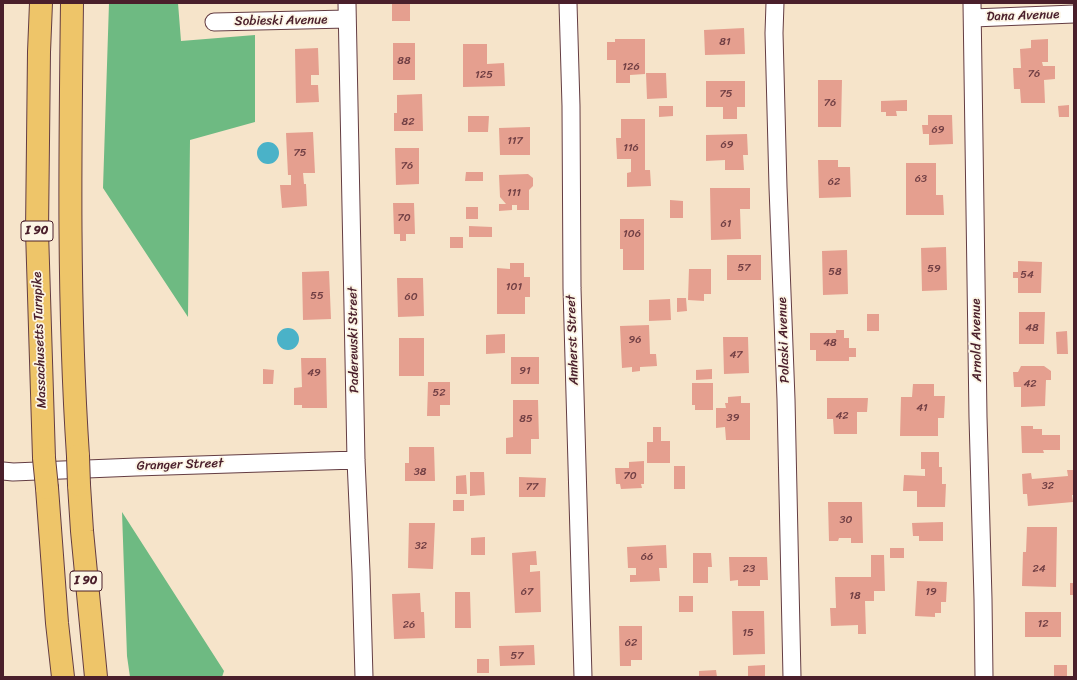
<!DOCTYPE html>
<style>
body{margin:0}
#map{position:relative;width:1077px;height:680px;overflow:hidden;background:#f6e4ca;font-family:Sriracha,sans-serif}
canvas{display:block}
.frame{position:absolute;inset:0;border:4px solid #4a1f2b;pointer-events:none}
</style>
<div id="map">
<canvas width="1077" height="680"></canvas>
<div class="frame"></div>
</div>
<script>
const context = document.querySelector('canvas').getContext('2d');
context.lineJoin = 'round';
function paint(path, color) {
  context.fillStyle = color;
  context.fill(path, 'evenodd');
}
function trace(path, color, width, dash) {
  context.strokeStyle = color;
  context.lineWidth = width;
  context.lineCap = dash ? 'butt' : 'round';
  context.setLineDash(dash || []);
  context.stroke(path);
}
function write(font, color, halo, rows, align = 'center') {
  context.font = font + ' Sriracha,sans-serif';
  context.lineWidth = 3.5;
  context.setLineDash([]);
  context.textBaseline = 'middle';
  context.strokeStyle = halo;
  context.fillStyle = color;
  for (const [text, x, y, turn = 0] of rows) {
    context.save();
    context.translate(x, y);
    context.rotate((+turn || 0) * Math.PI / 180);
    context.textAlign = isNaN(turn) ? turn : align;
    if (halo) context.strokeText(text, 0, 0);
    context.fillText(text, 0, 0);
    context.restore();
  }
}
paint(new Path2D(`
 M109,3h69l3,38 74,-6v87l-65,18 -2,177 -85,-129z
 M122,512l102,159 -2,6h-92l-3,-21z`), '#6eba82');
paint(new Path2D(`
 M257 153a11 11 0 1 1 22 0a11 11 0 1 1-22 0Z
 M277 339a11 11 0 1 1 22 0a11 11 0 1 1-22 0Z`), '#4ab2c8');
paint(new Path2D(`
 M392,3h18v18h-18z
 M744,28l1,26 -40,1 -1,-25z
 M615,39h30v35l-15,1v8h-14v-23h-9v-18h8z
 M1048,39v23h-6l1,4h12v13l-11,1 1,23h-24l-1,-14h-6l-1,-21h8l-1,-19 11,-1v-8z
 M393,43h22v37h-22z
 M463,44h24v20l17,-1 1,23 -42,1z
 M318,48l1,27h-8v10h7l1,17 -23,1 -1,-54z
 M646,73h20l1,25 -20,1z
 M818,80h24l-1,47h-23z
 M706,81h39v26h-8v12h-14v-12h-17z
 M422,94l1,37h-29v-18h3v-18z
 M907,100v11h-11l1,5h-11v-4h-5v-11z
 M1069,105v12h-10l-1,-11z
 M659,106h14v10l-14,1z
 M928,115h24l1,29 -24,1v-11h-6l-1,-9h6z
 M468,116h21l-1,16h-20z
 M621,119h24v51h5l1,16 -24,1v-14l4,-1v-13h-14l-1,-21h5z
 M530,127v28h-30l-1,-27z
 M313,132l2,41h-12l1,11h2l1,22 -25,2 -2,-23h11v-10h-3l-2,-42z
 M747,134l1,21h-5l1,15h-19v-10l-19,1v-26z
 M395,148h24v36l-23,1z
 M818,160h20v7h12l1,30 -32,1z
 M906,163h30v32h7l1,20h-38z
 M466,172h17v9h-18z
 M528,174l5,4v8l-4,4v20h-12v-5h-5v5l-13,1v-7h7l-6,-7 -1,-22z
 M710,188h40v21h-10l1,30 -30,1z
 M670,200l13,1v17h-13z
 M393,203h21l1,31h-9v7h-6v-7h-6z
 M466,207h12v12h-12z
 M620,219h24v51h-21v-21h-3z
 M469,226l23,1v10h-23z
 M450,237h13v11h-13z
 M946,247l1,43 -25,1 -1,-43z
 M847,250l1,44 -25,1 -1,-44z
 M727,255h34v25h-34z
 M1018,261l24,1 -1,31h-23v-15h-5v-6h5z
 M510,263h14v14h6v20h-5v17h-28v-46l13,1z
 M689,269h22v25h-7v7l-16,-1z
 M329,271l2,48 -28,1 -1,-48z
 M397,278h26l1,38 -26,1z
 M677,298h9l1,13 -10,1z
 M670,299l1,21 -22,1v-21z
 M1019,312h26l-1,32h-25z
 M867,314h12v17h-12z
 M649,325l1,29h6l1,12 -17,1v4l-8,1v-5l-10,1 -2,-42z
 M836,330h8v8h5v10h7v9h-7v4h-33v-11h-6v-17h26z
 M1067,331l1,23h-11l-1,-22z
 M505,334v19l-19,1v-19z
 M723,337h25l1,36 -25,1z
 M399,338h25v38h-25z
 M511,357h28v27h-28z
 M301,358h25l1,50h-25v-3h-8v-17l8,-1z
 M1021,366h23l7,5v9h-5l-1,26 -24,1v-20h-7l-1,-15h5z
 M263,369l11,1 -1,14h-10z
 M712,369v10l-16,1v-10z
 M428,382h22v23h-10v11h-13z
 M692,383h21v27h-18v-5h-3z
 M913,384h21v12h11l-1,22h-6v18h-38l1,-39h11z
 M741,396v7h9v37h-24l-1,-13 -9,1v-20h10l-1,-5h3v-6z
 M827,398h41l-1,14h-10v22h-23l-1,-15h-6z
 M513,400h25l1,39h-8v15h-25v-16l7,-1z
 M1021,426h12v3h9v6h18v15h-17l1,3h-22z
 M653,427h8v14h9v22h-23v-21h6z
 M409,447h25l1,34h-30v-18h4z
 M921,452h18v15h3v17h4l-1,23h-28v-16h-14l1,-16 21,1v-7h-4z
 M644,461v23h-3l1,4 -21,1 -1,-5h-4l-1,-16h14v-6z
 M674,466h11v23h-11z
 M1067,470h7v25h-2l1,7 -45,4 -1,-12h-4l-1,-20 9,-1 1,6 36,-3z
 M470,472h14l1,23 -15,1z
 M466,475l1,19h-11v-18z
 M519,477l27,1 -1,19h-26z
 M453,500h11v11h-11z
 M828,502h34l1,41h-12v-5h-12l-1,3h-9z
 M943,522v19h-24v-5h-6l-1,-13z
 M409,523h26l-2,46 -25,-1z
 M1027,527h30l-1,60 -34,-1 1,-34h3z
 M485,537v18h-14v-17z
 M666,545l1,23h-8l1,13 -30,1v-7h6v-7h-8l-1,-21z
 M890,548h14v10h-14z
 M536,551l1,14h-7v7l10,-1 1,41 -26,1 -3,-60z
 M693,553h18l1,14h-4v16h-15z
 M871,555h13l1,36h-11v10h-9l1,33h-8v-9l-27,1 -1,-18h6l-1,-31h36z
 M729,557h38l1,23h-8v6h-22v-6l-8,1z
 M917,581l30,1 -1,20h-5v11h-6v4l-20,-1z
 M1070,583h4v12h-4z
 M455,592h15l1,36h-16z
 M420,593l1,19h3l1,26 -31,1 -2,-45z
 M679,596h14v16h-14z
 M732,611h32l1,43 -32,1z
 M1025,612h36v25h-36z
 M619,626h23v34h-11v6h-11z
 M534,645l1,20 -35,1 -1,-20z
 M477,659h12v14h-12z
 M765,665v12h-17v-11z
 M1054,665h13v12h-13z
 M716,670l1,7h-18v-6z`), '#e59f8f');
const minor = new Path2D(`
 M347,3l9,457 5,112 3,105
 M568,3l3,103 1,182 11,389
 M775,3l-1,30 4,154 8,212 6,278
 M972,3l6,414 5,182 1,78
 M973,18l101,-4
 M214,22l133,-3
 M3,471l10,1 123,-5 220,-7`);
const motorway = new Path2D(`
 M41,3l-2,49 -2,179 7,227
 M72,3c-2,151 -4,302 6,453
 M79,485l3,46 14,146
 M47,488l10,135 6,54`);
trace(minor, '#643d43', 19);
trace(motorway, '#643d43', 24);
trace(minor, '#fff', 17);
trace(motorway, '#eec569', 22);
const motorwayBridge = new Path2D(`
 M78,456l1,29
 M44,458l3,30`);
trace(motorwayBridge, '#643d43', 24, []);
trace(motorwayBridge, '#eec569', 22);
write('11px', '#713f44', null, [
 ["81",725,42],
 ["88",404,61],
 ["126",631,67],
 ["76",1034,74],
 ["125",484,75],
 ["75",726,94],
 ["76",830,103],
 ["82",408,122],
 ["69",938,130],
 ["117",515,141],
 ["69",727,145],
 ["116",631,148],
 ["75",300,153],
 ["76",407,166],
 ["63",921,179],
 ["62",834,182],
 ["111",514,193],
 ["70",404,218],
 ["61",726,224],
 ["106",632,234],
 ["57",744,268],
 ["59",934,269],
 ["58",835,272],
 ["54",1027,275],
 ["101",514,287],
 ["55",317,296],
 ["60",411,297],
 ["48",1032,328],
 ["96",635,340],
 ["48",830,343],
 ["47",736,355],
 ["91",525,371],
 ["49",314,373],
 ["42",1030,384],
 ["52",439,393],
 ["41",922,408],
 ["42",842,416],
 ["39",733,418],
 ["85",526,419],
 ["38",420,472],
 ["70",630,476],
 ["32",1048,486],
 ["77",532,487],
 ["30",846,520],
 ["32",421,546],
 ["66",647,557],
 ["23",749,569],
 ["24",1039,569],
 ["67",527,592],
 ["19",931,592],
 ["18",855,596],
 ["12",1043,624],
 ["26",409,625],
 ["15",748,633],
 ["62",631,643],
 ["57",517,656]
]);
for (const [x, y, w] of [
 [37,231,32],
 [86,581,32]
]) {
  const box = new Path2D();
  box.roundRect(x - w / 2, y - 10, w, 20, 3);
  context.fillStyle = '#fcf5e5';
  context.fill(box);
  trace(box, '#4a1f2b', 1);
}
write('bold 12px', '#4a1f2b', null, [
 ["I 90",37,231],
 ["I 90",86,581]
]);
write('13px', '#4a1f2b', '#fcf5e5', [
 ["Dana Avenue",1023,16,-2],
 ["Sobieski Avenue",281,21,-1],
 ["Massachusetts Turnpike",40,340,-92],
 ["Paderewski Street",354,340,-91],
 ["Amherst Street",573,340,-92],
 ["Polaski Avenue",784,340,-92],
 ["Arnold Avenue",977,340,-91],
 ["Granger Street",180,465,-2]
]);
</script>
